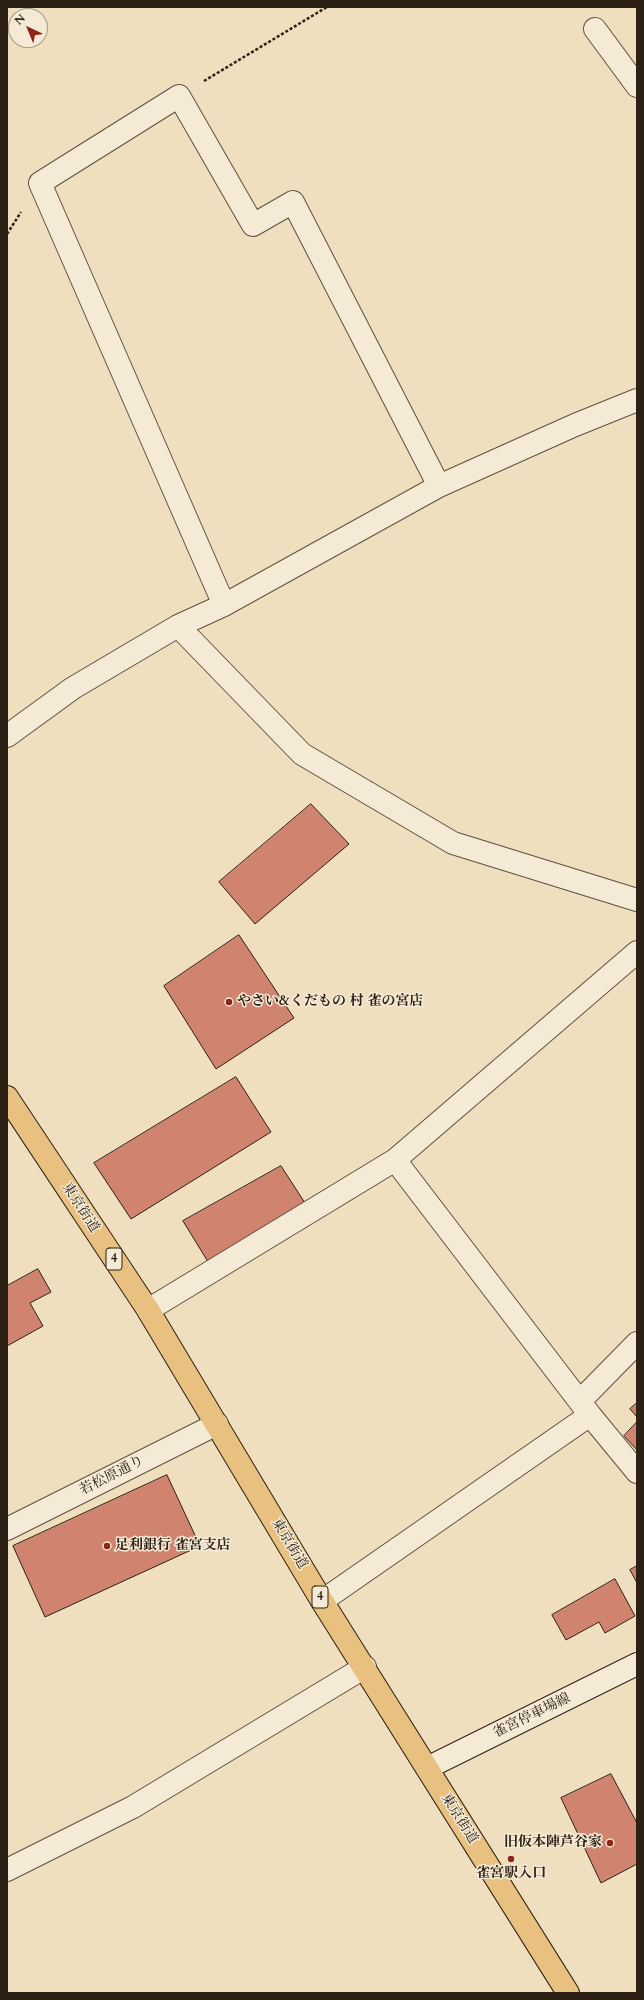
<!DOCTYPE html>
<meta charset="utf-8">
<style>
body{margin:0}
#map{position:relative;width:644px;height:2000px;overflow:hidden;background:#f0dfbf;font-family:Cardo,serif}
canvas{display:block}
.frame{position:absolute;inset:0;border:8px solid #2d2014;pointer-events:none}
.north{position:absolute;left:8px;top:8px;width:40px;height:40px;box-sizing:border-box;background:#f5ead5;border:1px solid #a59988;border-radius:50%;rotate:316deg;font-size:11px;font-weight:700;line-height:16px;text-align:center;color:#2d2014}
.north::after{content:'';display:block;margin:auto;width:14px;height:18px;background:#8f2418;clip-path:polygon(50% 0,100% 100%,50% 72%,0 100%)}
</style>
<div id="map">
<canvas width="644" height="2000"></canvas>
<div class="frame"></div>
<div class="north">N</div>
</div>
<script>
const context = document.querySelector('canvas').getContext('2d');
context.lineJoin = 'round';
function paint(path, color) {
  context.fillStyle = color;
  context.fill(path, 'evenodd');
}
function trace(path, color, width, dash) {
  context.strokeStyle = color;
  context.lineWidth = width;
  context.lineCap = dash ? 'butt' : 'round';
  context.setLineDash(dash || []);
  context.stroke(path);
}
function write(font, color, halo, rows, align = 'center') {
  context.font = font + ' Cardo,"Noto Serif JP",serif';
  context.lineWidth = 3;
  context.setLineDash([]);
  context.textBaseline = 'middle';
  context.strokeStyle = halo;
  context.fillStyle = color;
  for (const [text, x, y, turn = 0] of rows) {
    context.save();
    context.translate(x, y);
    context.rotate((+turn || 0) * Math.PI / 180);
    context.textAlign = isNaN(turn) ? turn : align;
    if (halo) context.strokeText(text, 0, 0);
    context.fillText(text, 0, 0);
    context.restore();
  }
}
const building = new Path2D(`
 M311,804l38,40 -94,80 -36,-42z
 M239,935l55,83 -78,51 -52,-83z
 M236,1077l35,55 -140,87 -37,-56z
 M281,1166l26,40 -97,59 -27,-44z
 M38,1269l13,23 -21,11 13,23 -36,20v-60z
 M637,1403v14l-7,-8z
 M637,1422v28l-13,-14z
 M167,1475l33,71 -155,71 -32,-71z
 M637,1566v17l-7,-13z
 M615,1579l20,37 -30,17 -6,-11 -33,18 -14,-25z
 M611,1774l26,49v41l-36,19 -40,-85z`);
paint(building, '#d0846f');
trace(building, '#2d2014', 1);
const minor = new Path2D(`
 M595,29l42,57
 M224,605l-184,-422 139,-87 74,129 40,-23 146,284
 M178,626l124,128 151,89 184,57
 M7,736l66,-48 105,-62 46,-21 215,-119 136,-61 62,-25
 M395,1160l195,255 47,57
 M148,1310l247,-150 242,-208
 M580,1401l57,-58
 M322,1601l268,-186
 M7,1870l126,-63 232,-140`);
const tertiary = new Path2D(`
 M7,1529l210,-105`);
const secondary = new Path2D(`
 M427,1768l210,-104`);
const trunk = new Path2D(`
 M7,1097l141,213 174,291 246,392`);
trace(minor, '#5e503f', 24);
trace(tertiary, '#5e503f', 24);
trace(secondary, '#2d2014', 24);
trace(trunk, '#2d2014', 24);
trace(new Path2D(`
 M204,81l123,-74
 M7,234l14,-22`), '#2d2014', 2.5, [3, 2]);
trace(minor, '#f5ead5', 22);
trace(tertiary, '#f5ead5', 22);
trace(secondary, '#f5ead5', 22);
trace(trunk, '#e8c080', 22);
for (const [x, y, r, color] of [
 [229,1002,4,"#8f2418"],
 [107,1546,4,"#8f2418"],
 [610,1843,4,"#8f2418"],
 [511,1859,4,"#8f2418"]
]) {
  const dot = new Path2D();
  dot.arc(x, y, r, 0, 2 * Math.PI);
  context.fillStyle = color;
  context.fill(dot);
  trace(dot, '#f5ead5', 1.5);
}
for (const [x, y, w] of [
 [114,1259,16],
 [320,1597,16]
]) {
  const box = new Path2D();
  box.roundRect(x - w / 2, y - 11, w, 22, 3);
  context.fillStyle = '#f5ead5';
  context.fill(box);
  trace(box, '#2d2014', 1);
}
write('bold 13px', '#2d2014', null, [
 ["4",114,1259],
 ["4",320,1597]
]);
write('bold 14px', '#2d2014', '#f5ead5', [
 ["やさい&くだもの 村 雀の宮店",237,1002],
 ["足利銀行 雀宮支店",115,1546],
 ["旧仮本陣芦谷家",602,1843,"right"],
 ["雀宮駅入口",511,1874,"center"]
], 'left');
write('14px', '#2d2014', '#f5ead5', [
 ["東京街道",80,1208,57],
 ["若松原通り",112,1476,-27],
 ["東京街道",289,1544,59],
 ["雀宮停車場線",532,1716,-26],
 ["東京街道",459,1819,58]
]);
</script>
